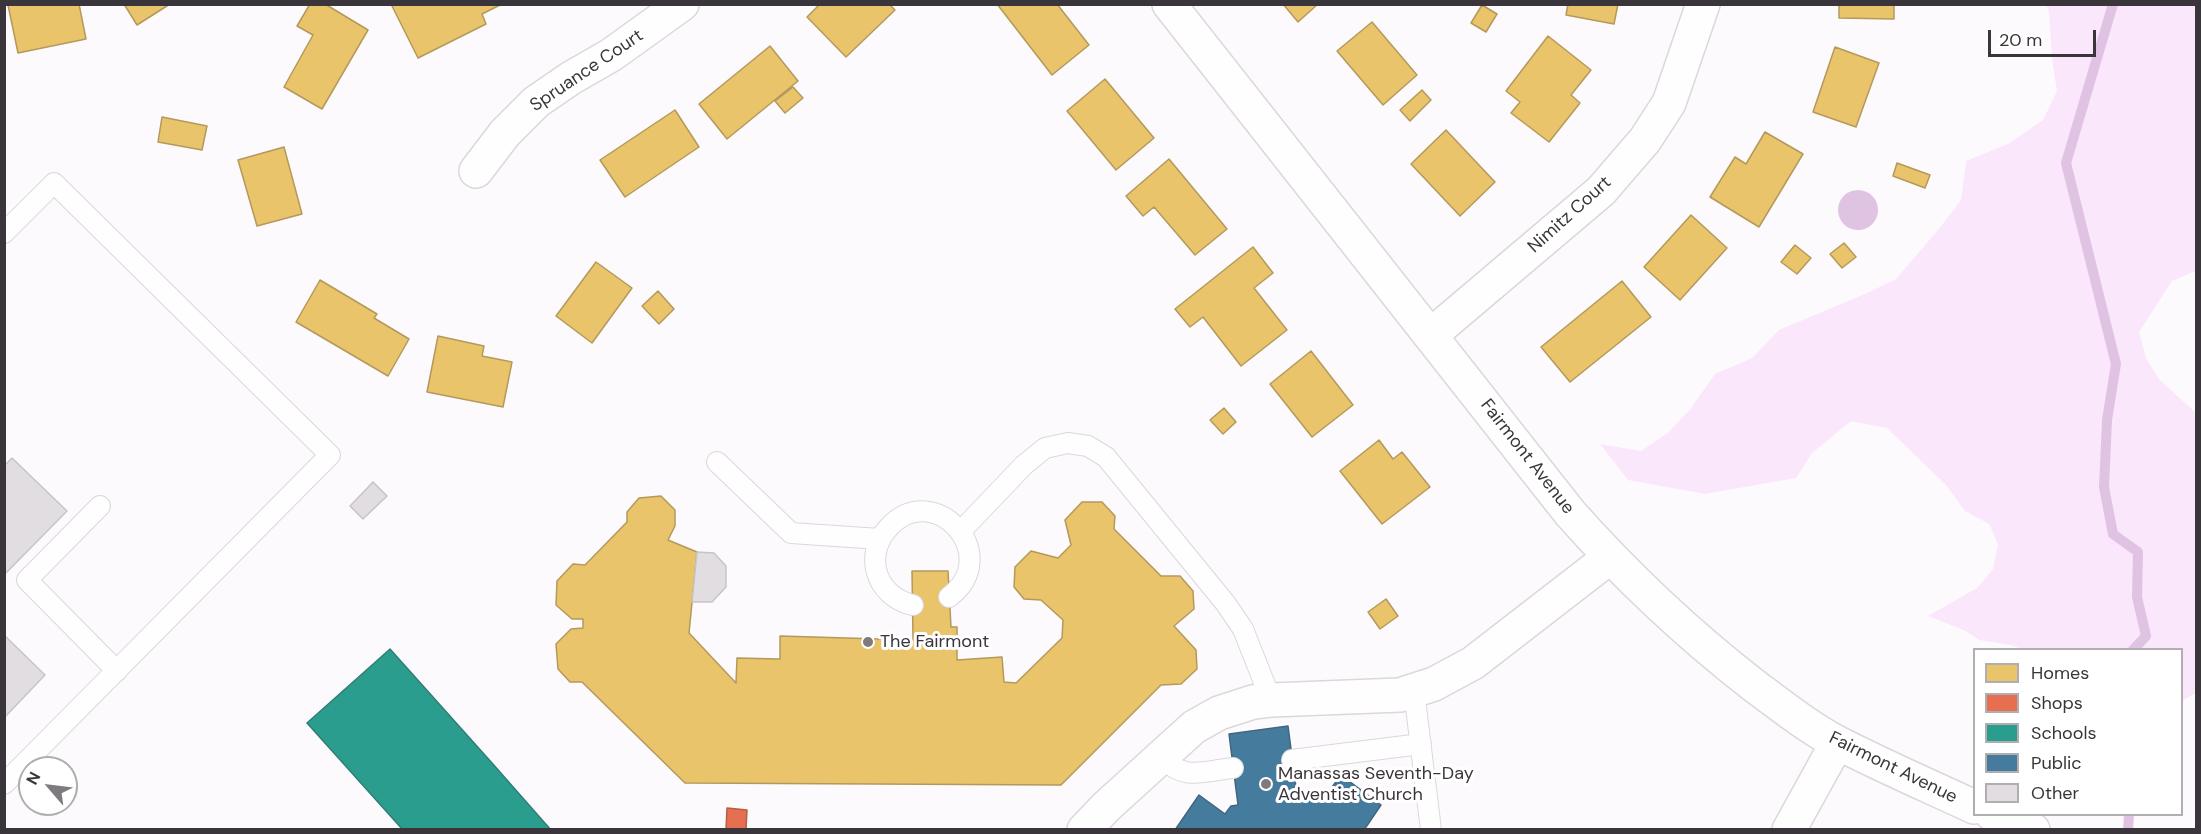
<!DOCTYPE html>
<style>
body{margin:0}
#map{position:relative;width:2201px;height:834px;overflow:hidden;background:#fdfafd;font-family:"DM Sans",sans-serif}
canvas{display:block}
.frame{position:absolute;inset:0;border:6px solid #3a353a;pointer-events:none}
.legend{position:absolute;left:1973px;top:648px;width:210px;height:168px;box-sizing:border-box;background:#fff;border:2px solid #b0aeb0;margin:0;padding:8px 10px;list-style:none;font-size:18px;color:#3a353a}
.legend li{display:flex;align-items:center;gap:12px;height:30px}
.legend b{width:30px;border:2px solid #b0aeb0}
.north{position:absolute;left:18px;top:756px;width:60px;height:60px;box-sizing:border-box;background:#fff;border:2px solid #b0aeb0;border-radius:50%;rotate:298deg;font-size:16px;font-weight:700;line-height:24px;text-align:center;color:#3a353a}
.north::after{content:'';display:block;margin:auto;width:21px;height:27px;background:#7e7a7e;clip-path:polygon(50% 0,100% 100%,50% 72%,0 100%)}
.scale{position:absolute;left:1988px;top:30px;width:108px;height:27px;box-sizing:border-box;border:3px solid #3a353a;border-top:0;padding-left:8px;font-size:18px;line-height:21px;white-space:nowrap;color:#3a353a;-webkit-text-stroke:4px #fff;paint-order:stroke}
</style>
<div id="map">
<canvas width="2201" height="834"></canvas>
<div class="frame"></div>
<ul class="legend">
<li><b style="height:16px;background:#e9c46a"></b>Homes</li>
<li><b style="height:16px;background:#e76f51"></b>Shops</li>
<li><b style="height:16px;background:#2a9d8f"></b>Schools</li>
<li><b style="height:16px;background:#457b9d"></b>Public</li>
<li><b style="height:16px;background:#e1dde1"></b>Other</li>
</ul>
<div class="north">N</div>
<div class="scale">20 m</div>
</div>
<script>
const context = document.querySelector('canvas').getContext('2d');
context.lineJoin = 'round';
function paint(path, color) {
  context.fillStyle = color;
  context.fill(path, 'evenodd');
}
function trace(path, color, width, dash) {
  context.strokeStyle = color;
  context.lineWidth = width;
  context.lineCap = dash ? 'butt' : 'round';
  context.setLineDash(dash || []);
  context.stroke(path);
}
function write(font, color, halo, rows, align = 'center') {
  context.font = font + ' "DM Sans",sans-serif';
  context.lineWidth = 6;
  context.setLineDash([]);
  context.textBaseline = 'middle';
  context.strokeStyle = halo;
  context.fillStyle = color;
  for (const [text, x, y, turn = 0] of rows) {
    context.save();
    context.translate(x, y);
    context.rotate((+turn || 0) * Math.PI / 180);
    context.textAlign = isNaN(turn) ? turn : align;
    if (halo) context.strokeText(text, 0, 0);
    context.fillText(text, 0, 0);
    context.restore();
  }
}
paint(new Path2D(`
 M2046,5h150v266l-24,10 -33,51 7,26 13,21 37,34v280l-14,8v-51l-160,-1 -11,-4 -32,-5 -13,-9 -38,-15 49,-28 16,-19 5,-25 -9,-20 -24,-13 -19,-26 -59,-57 -36,-7 -39,32 -16,25 -91,16 -77,-14 -28,-36 41,7 28,-19 22,-24 24,-34 37,-16 27,-28 86,-36 31,-15 42,-49 23,-30 5,-39 42,-17 35,-24 14,-29 -5,-32 -3,-48z`), '#fae7fb');
paint(new Path2D(`
 M1838 210a20 20 0 1 1 40 0a20 20 0 1 1-40 0Z`), '#e0c2e3');
const homes = new Path2D(`
 M79,4l7,35 -68,14 -10,-48z
 M124,4h46l-33,21z
 M310,4h15l43,26 -46,79 -38,-22 29,-52 -16,-9z
 M391,4h111l-20,10 4,10 -68,34z
 M820,4h69l6,6 -49,47 -39,-40z
 M997,4h60l32,41 -37,30z
 M1283,4h35l-20,18z
 M1568,4h50l-4,20 -48,-9z
 M1839,4h55v15l-55,-1z
 M1482,5l15,9 -11,18 -15,-9z
 M1372,22l45,53 -34,30 -46,-54z
 M1548,36l43,34 -20,25 9,8 -31,39 -38,-29 9,-11 -14,-11z
 M770,46l28,35 -71,58 -28,-35z
 M1835,47l44,16 -23,64 -43,-15z
 M1105,79l49,59 -38,32 -49,-59z
 M793,87l10,11 -18,15 -10,-12z
 M1422,90l9,10 -21,21 -10,-11z
 M675,110l24,37 -74,50 -25,-37z
 M162,117l45,9 -5,24 -44,-8z
 M1446,130l49,52 -35,34 -49,-52z
 M1765,132l38,22 -44,73 -49,-30 25,-40 11,7z
 M284,147l18,67 -45,12 -19,-66z
 M1169,159l58,70 -32,26 -41,-48 -11,9 -17,-20z
 M1897,163l33,12 -5,13 -32,-12z
 M1691,215l36,33 -47,52 -36,-33z
 M1844,243l12,14 -14,11 -12,-14z
 M1795,245l16,13 -14,16 -16,-12z
 M1253,247l20,26 -19,15 33,42 -46,36 -38,-49 -13,10 -15,-18z
 M596,262l36,26 -40,55 -36,-27z
 M320,280l57,34 -3,4 35,21 -21,37 -92,-54z
 M1622,281l29,36 -81,65 -29,-35z
 M658,291l16,18 -15,15 -17,-18z
 M438,336l46,10 -2,10 30,6 -9,45 -76,-15z
 M1311,351l42,54 -41,32 -42,-53z
 M1224,408l12,14 -13,12 -13,-14z
 M1379,440l14,19 9,-7 28,35 -48,37 -42,-53z
 M661,496l14,14v16l-7,14 29,12 -8,81 47,50 1,-25 43,1v-23l133,4 -1,-69h36l3,56h6v33l45,-3 2,25 12,1 46,-45 1,-18 -22,-20 -17,-1 -10,-12 1,-20 16,-16 27,7 13,-13 -6,-25 17,-18h20l13,14 -1,13 47,47h19l13,15 1,18 -20,17 22,24 1,19 -16,15 -20,1 -100,100 -376,-2 -103,-101h-12l-12,-13 -2,-25 15,-15 12,-1v-9h-11l-16,-14 1,-24 16,-17 12,1 42,-43v-10l12,-14z
 M1386,599l12,17 -18,13 -12,-17z`);
paint(homes, '#e9c46a');
trace(homes, '#b4995c', 1.5);
const shops = new Path2D(`
 M727,808l20,2 -1,19h-20z`);
paint(shops, '#e76f51');
trace(shops, '#b35e4a', 1.5);
const schools = new Path2D(`
 M390,649l102,114 59,67h-148l-96,-107z`);
paint(schools, '#2a9d8f');
trace(schools, '#2f7e76', 1.5);
const public = new Path2D(`
 M1288,726l9,69 13,-2 11,9 20,-27 40,30 -17,25h-189l24,-35 26,19 6,-8 7,-1 -9,-71z`);
paint(public, '#457b9d');
trace(public, '#42667f', 1.5);
trace(new Path2D(`
 M2113,4l-47,159 50,201 -9,56 -3,67 9,47 25,18 -1,45 9,39 -13,14
 M2128,830l1,-16`), '#e0c2e3', 10);
const building = new Path2D(`
 M12,458l55,53 -63,64v-109z
 M373,482l14,14 -24,23 -13,-13z
 M697,552l17,1 12,13v21l-14,15h-20z
 M4,635l41,40 -41,43z`);
paint(building, '#e1dde1');
trace(building, '#c7c4c7', 1.5);
const lane = new Path2D(`
 M4,233l50,-50 276,272 -326,329
 M717,462l74,71 89,6
 M100,506l-73,74 90,91
 M961,531l63,-66 21,-17 23,-5 20,3 18,11 120,147 17,25 28,71
 M913,605c-18,-4 -33,-17 -37,-36 -3,-16 2,-30 13,-42 45,-49 116,28 60,70
 M1414,691l17,139
 M1161,756c22,26 43,15 72,12
 M1292,760l129,-16`);
const street = new Path2D(`
 M476,171l29,-38 31,-31 35,-24 40,-23 71,-51
 M1431,335l170,-144 44,-51 24,-37 34,-99
 M1084,830l23,-24 87,-79 25,-14 34,-11 18,-2 129,-5 34,-11 39,-21 137,-106
 M1789,830l48,-87`);
const secondary = new Path2D(`
 M1169,4l401,509c57,64 114,118 182,171 28,21 56,43 86,59 45,23 91,43 136,64
 M1992,814l41,16`);
trace(lane, '#dbd7db', 22);
trace(street, '#dbd7db', 36);
trace(secondary, '#dbd7db', 36);
trace(lane, '#fffeff', 20);
trace(street, '#fffeff', 33);
trace(secondary, '#fffeff', 33);
for (const [x, y, r, color] of [
 [868,642,6,"#7e7a7e"],
 [1266,784,6,"#7e7a7e"]
]) {
  const dot = new Path2D();
  dot.arc(x, y, r, 0, 2 * Math.PI);
  context.fillStyle = color;
  context.fill(dot);
  trace(dot, '#fff', 2);
}
write('18px', '#3a353a', '#fff', [
 ["Spruance Court",587,71,-34],
 ["Nimitz Court",1570,215,-42],
 ["Fairmont Avenue",1527,457,52],
 ["Fairmont Avenue",1893,768,26]
]);
write('18px', '#3a353a', '#fff', [
 ["The Fairmont",880,642],
 ["Manassas Seventh-Day",1278,774],
 ["Adventist Church",1278,795]
], 'left');
</script>
